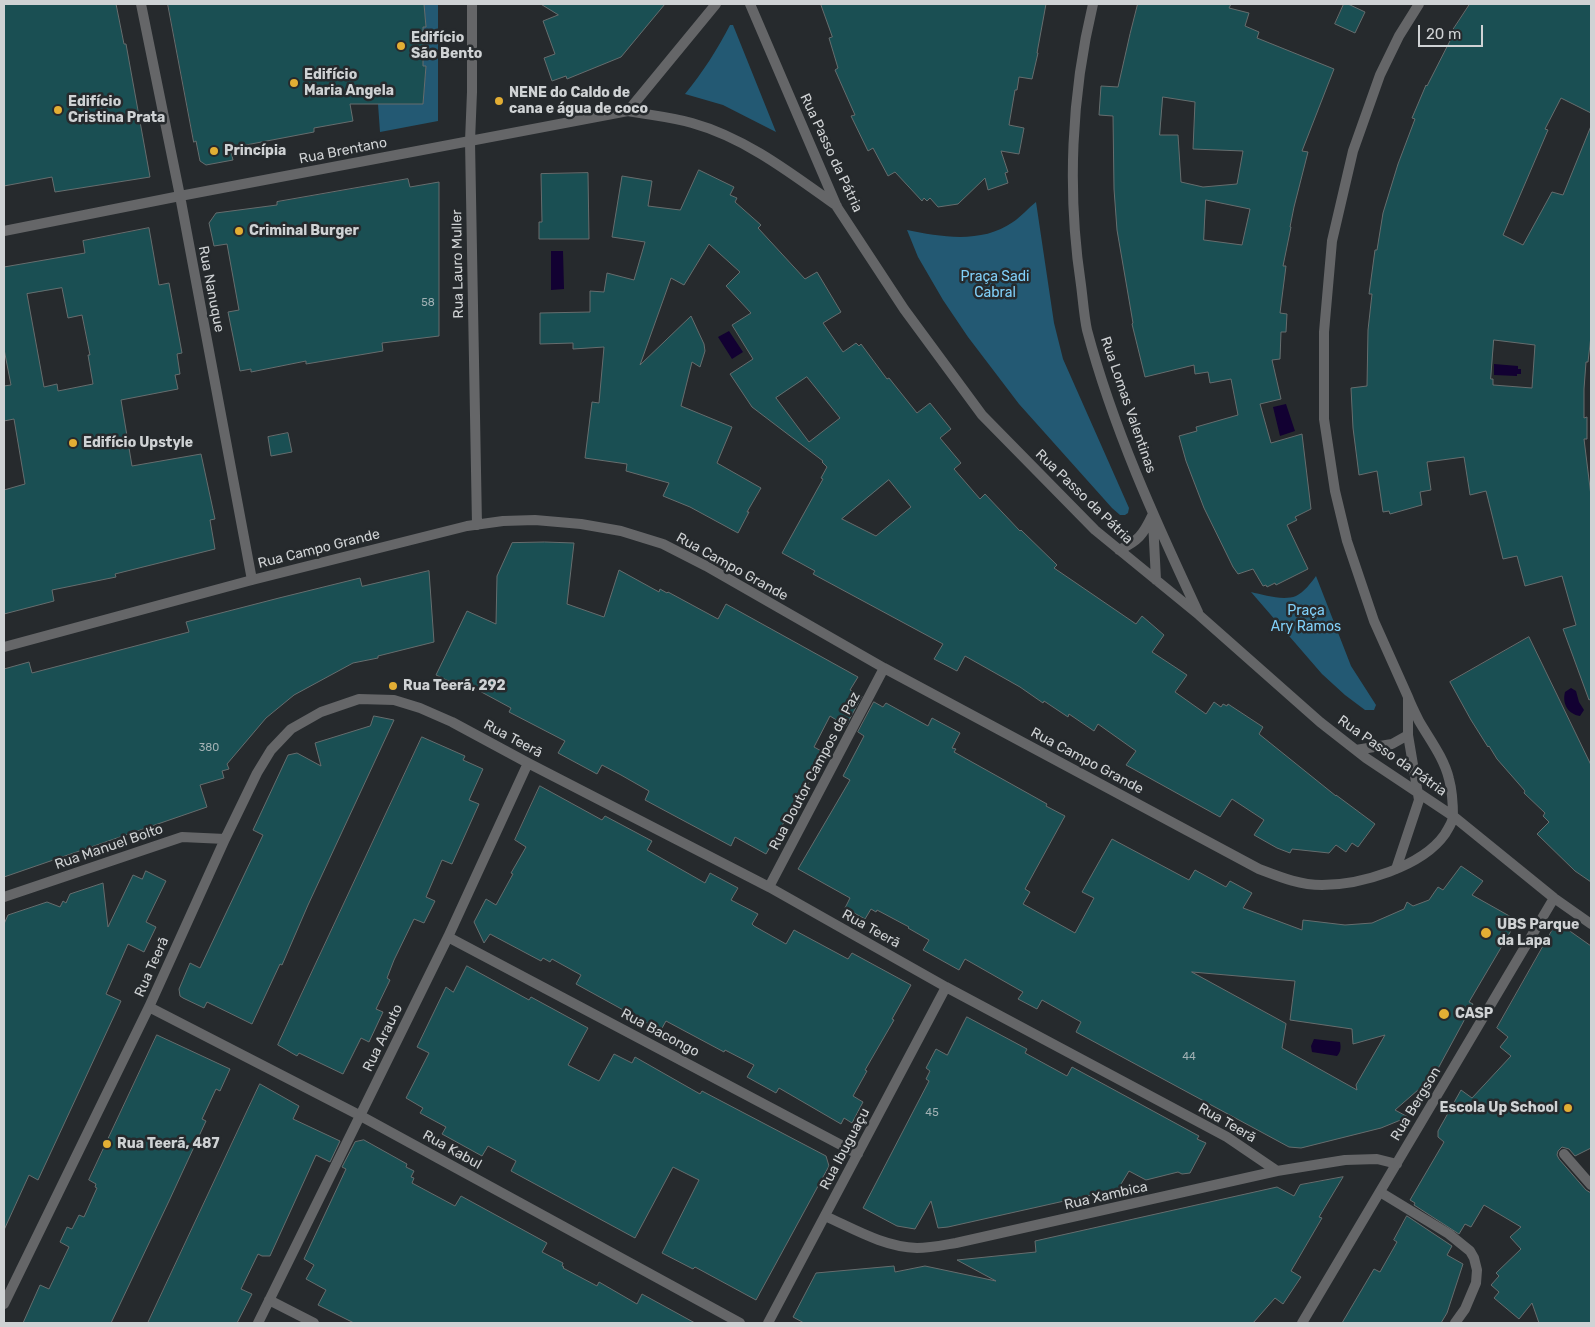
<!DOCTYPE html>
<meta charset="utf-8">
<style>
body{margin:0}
#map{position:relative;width:1595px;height:1327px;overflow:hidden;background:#262a2d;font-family:Rubik,sans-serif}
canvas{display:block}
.frame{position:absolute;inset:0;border:5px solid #cfd2d4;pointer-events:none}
.scale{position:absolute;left:1418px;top:25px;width:65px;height:22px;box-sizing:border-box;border:2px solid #cfd2d4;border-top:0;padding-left:6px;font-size:15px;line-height:18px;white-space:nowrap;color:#cfd2d4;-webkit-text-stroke:4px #262a2d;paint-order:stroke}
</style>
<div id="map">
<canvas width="1595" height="1327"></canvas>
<div class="frame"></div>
<div class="scale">20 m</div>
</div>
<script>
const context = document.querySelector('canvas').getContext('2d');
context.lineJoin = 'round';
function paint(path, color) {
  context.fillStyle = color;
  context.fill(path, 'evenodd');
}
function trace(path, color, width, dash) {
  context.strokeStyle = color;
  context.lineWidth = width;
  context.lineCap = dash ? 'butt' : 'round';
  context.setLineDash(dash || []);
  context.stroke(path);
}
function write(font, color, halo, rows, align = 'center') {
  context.font = font + ' Rubik,sans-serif';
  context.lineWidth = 5;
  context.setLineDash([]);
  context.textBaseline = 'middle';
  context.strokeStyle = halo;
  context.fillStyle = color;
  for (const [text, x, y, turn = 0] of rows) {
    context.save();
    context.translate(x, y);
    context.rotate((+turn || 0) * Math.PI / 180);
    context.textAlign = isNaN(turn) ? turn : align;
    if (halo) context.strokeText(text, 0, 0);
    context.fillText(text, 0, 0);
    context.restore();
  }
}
paint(new Path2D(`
 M424,4h14v117l-58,11 -2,-28h45l3,-38h-3v-39h3z
 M730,25h3l43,107 -53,-27 -38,-11c18,-22 32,-44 45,-69z
 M1036,202l18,121 9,36 66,149 -1,5 -3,2h-5l-8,-7 -93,-104 -51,-67 -25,-37 -25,-43 -11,-27c34,7 75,14 106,-8 8,-5 15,-14 23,-20z
 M1316,576l35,90 25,39 -2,5h-9l-20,-15 -23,-21 -71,-82c13,3 32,9 45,4 8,-4 15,-13 20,-20z`), '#235973');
paint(new Path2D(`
 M551,251h12l1,38 -13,1z
 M729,331l14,21 -11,7 -14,-22z
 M1494,364l24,2v3h3v5h-4v2l-23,-1z
 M1286,404l9,27 -15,5 -7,-29z
 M1571,688l5,3 3,11 5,8 -4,6c-12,-2 -18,-12 -15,-24z
 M1314,1039l26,3c1,5 1,10 -3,14l-25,-4 -1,-6z`), '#120132');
const building = new Path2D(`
 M4,4h112l8,40h2l24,133 -95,15 -3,-15 -48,9z
 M168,4h256l2,23h-3v39h3l-3,38h-73l3,17 -39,7v4l-84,16 3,12 -27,5 -6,-4 -4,-20 -2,1z
 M541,4h124l-44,53 -54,22 -1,-3 -14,5 -8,-23 11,-4 -12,-33 15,-6z
 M821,4h225l-9,49h1l-6,26 -13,-2 -2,13h-2l-6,35 15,3 -5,26 -18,-3 7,21 -3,1 3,10 -20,7 -3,-12 -27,26 -20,3 -8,-9 -3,3 -3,-3 -2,3 -27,-29 -7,4 -15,-28 -5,3 -17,-35 4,-1 -20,-45 3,-2 -9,-30 3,-1z
 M1138,4h93l-2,4 20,5 -4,13 14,6 -2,6 77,31 -32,82 6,1 -14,55 -4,20h1l-8,39h3l-6,47 7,1 -1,18h-5l-1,27 -8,1 9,39 -21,5 11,39 31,-9 9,75 -16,8 2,3 -10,5 21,44 -32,16 -1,-2 -8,4 -1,-2 -3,1 -10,-17 -15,5 -5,-7 -29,-59 -18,-47 -7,-25 18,-5 -1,-4 42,-12 -7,-36 -21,4 -2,-11 -13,2 -1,-9 -49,12 -13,-53 1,-1 -16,-93 -3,-41 -1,-73 -14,-1 2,-29 17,1 12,-53zM1163,97l32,5 -2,47 50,2 -6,33 -34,3 -22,-5 -3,-47h-18zM1206,200l44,9 -8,36 -38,-5z
 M1344,4h4l17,8 -10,21 -20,-9z
 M1470,4h121v109l-30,-15 -16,31 3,1 -45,105 20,10 29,-53 11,3 28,-69v210l-3,26h-2l-2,27v29l3,-1v22h-3l7,57v203l-2,1 -26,-71 13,-4 -14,-49 -37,10 -8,-30 -14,3 -17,-68 -16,4 -6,-38 -37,5 4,28 -11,2 2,13 -32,9 -1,-3 -6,1 -6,-41 -18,4 -6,-47 -2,-40 16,-2 1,-56 4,-36h-3l6,-44h2l6,-37 15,-49 17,-45 -3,-1 14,-33 1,1 28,-55 -2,-1zM1494,340l41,5 -3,43 -39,-3v-6h-2z
 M699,170l35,17 -4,8 7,3 -2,4 26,23 -3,3 47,51 12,-7 24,40 -18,11 20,29 13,-9 3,3 2,-2 26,35 2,-1 28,35 13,-10 21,26 -11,9 21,25 -7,6 26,30 5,-5 35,37 1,-1 36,35 -3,3 82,56 6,-8 22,19 -12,17 35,23 -12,17 31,22 8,-12 7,5 2,-3 4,2 1,-2 35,23 -4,7 77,62v-1l39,29 -17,23 -6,-4 -6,9 -10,-7 -7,8 -37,-4 -2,4 -13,-5 -23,-13 10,-15 -32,-21 -12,18 -94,-52 10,-14 -38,-27 -4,7 -25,-17 -1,3 -24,-16 -1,2 -23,-16 -55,-31 -8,15 -23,-12 9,-15 -130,-70 2,-3 -33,-18 41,-74 -2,-1 6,-11 -5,-5 1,-1 -71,-54 -22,-33 23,-15 -21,-34 19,-12 -25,-27 14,-14 -31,-28 -25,41 -13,-7 -31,87 51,-49 13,28 1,7 -5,16 -8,-5 -11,44 51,21 -15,36 44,25 -14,24h2l-11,21 -48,-26 -27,-11 6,-13 -43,-12 1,-7 -42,-6 7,-56 7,1 5,-56 -31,2v-6l-33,1v-31l50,-1v-21l14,1 3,-19 27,7 11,-38 -33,-5 10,-61 30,5 -4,25 32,4zM807,377l33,41 -31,24 -33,-44zM889,480l22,27 -35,29 -34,-17z
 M588,173l1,66h-50v-17h3l-1,-48z
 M408,179l2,8 29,-5v154l-57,7 1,8 -77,13v-3l-55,11v-3l-11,2 -12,-59 11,-2 -12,-66 -13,2 -5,-23 7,-10 61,-8v-3z
 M149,228l10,57 10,-2 13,70 -5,1 3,20 -5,1 3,14 -57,11 11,66 69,-12 14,65 -5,1 5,29 -100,25 1,3 -64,13 2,11 -50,13v-124l21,-6 -11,-65 -10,2v-35l7,-1 -7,-36v-82l81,-14 -2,-12zM62,288l6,30 14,-3 8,40h-2l5,29 -35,7 -1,-7 -13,3 -17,-93z
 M288,433l4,19 -21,4 -3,-19z
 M545,542l29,1 -7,61 37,13 15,-47 40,22 1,-3 7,4 1,-1 50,27 8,-15 132,73 -8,13 12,6 -16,30 -16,-10 -16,31 11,6 -18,33 -2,-1 -39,69 -31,-17 -4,9 -58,-31 -28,-15 4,-9 -28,-16 -19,-10 -5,9 -39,-21 7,-12 -56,-29 2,-4 -37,-20 -2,4 -36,-17 31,-64 29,13 1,-48 15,-33z
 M429,571l5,71 -56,14v2l-25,5 -59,32 -28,23 -39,46 2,5 -7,2 2,7 -24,7 7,22 -203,70v-208l25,-7 3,11 157,-41 -3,-10 93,-24 81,-20 2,8z
 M1529,637l62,128v117l-16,-11 -38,-37 12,-12 -6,-6 2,-3 -21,-20 1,-2 -28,-32 -8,-13 -1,1 -17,-27 -21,-38z
 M874,702l9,5 3,-4 42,23 4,-8 28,15 -8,15 4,1 -2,3 93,52 -1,2 19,10 -40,73 5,3 -7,12 52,29 19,-35 -12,-6 30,-53 77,41 6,-10 31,17 4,-6 22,12 -9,15 59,22 1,-10 42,5 27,-2 32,-14 3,-7 6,4 16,-6 9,-13 5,3 18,-24 22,15 -11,14 41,23 -5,8 4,3 -43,73 4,2 -39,72 -39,34 13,7 -27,11 -80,20 -12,-1 -213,-115 5,-10 -39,-22 -5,9 -19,-10 5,-7 -58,-33 -6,11 -36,-20 6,-10 -21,-12 1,-1 -32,-17 -1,2 -5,-3 -6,10 -20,-11 5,-10 -52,-29 52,-89 -7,-4 21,-40 -6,-4zM1192,972l103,9 -5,39 62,9 1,15 32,-9 -29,50 1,5 -75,-42 4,-24z
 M374,716l20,4 -86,185 -26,60 -2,-1 -28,60 -45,-22 -3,6 -21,-10 -3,-2 -1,-7 11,-26 10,5 63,-133 -10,-5 35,-75 9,-2 24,13 -6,-23 55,-17z
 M422,737l43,19 -2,4 20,9 -14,31 10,4 -27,60 -10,-4 -16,37 9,4 -11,22 -10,-4 -20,41 -7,18 3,2 -14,29 7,3 -14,30 -8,-4 -18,36 -44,-21 -2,3 -19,-11z
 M540,786l62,34 3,-4 47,25 -5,9 58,33 5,-10 28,15 -7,12 27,14 -6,10 2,2 32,18 8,-14 54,29 4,-6 59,32 -19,34 2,1 -29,50 2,1 -14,25 10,6 -11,21 -8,-5 -3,6 -62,-36 -3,5 -29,-16 7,-12 -29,-15 -1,2 -58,-31 -5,9 -14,-7 -71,-39 5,-9 -29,-16 -2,3 -7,-4 -2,3 -51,-27 -6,9 -10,-21 12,-23 10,6 17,-31 -2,-1 15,-26 -11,-7z
 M146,871l20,10 -20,41 10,5 -12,25 -16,-8 -22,50 15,7 -83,179 -9,-5 -25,55v-306l4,-9 39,-13 13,5 3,-6 3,2 4,-9 33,-11 5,44 25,-52 9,4z
 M1557,922l34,24v202l-16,8 -6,-7 -7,-2 -4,4 -1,4 2,4 27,31 5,3v130h-52l-7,-20 -13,16 -25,-21 5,-6 -8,-7 8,-9 -3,-3 25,-24 -11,-12 11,-10 -37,-22 -13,22 -6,-3 -6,10 -45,-29 1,-2 -5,-3 34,-58 -6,-5v-6l23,-41 11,8 39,-42 -11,-9 8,-10 -11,-9z
 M467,966l62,34 2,-3 57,31 -20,37 31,16 15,-27 18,9 3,-6 65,37 2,-3 124,65 3,10 -73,134 -61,-33 -2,2 -31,-16 37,-73 -26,-13 -38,71 -124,-67 5,-10 -28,-15 -6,10 -40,-22 4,-7 -26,-14 3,-5 -17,-10 23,-45 -12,-6 29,-60 7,5z
 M967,1017l60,32 -2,4 42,23 5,-9 127,69 -2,3 9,4 -16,30 -8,1 -4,-2 -32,8 -17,-9 -11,18 -170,38 -10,1 -7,-27 -16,28 -18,-3 -34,-18 66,-127 -3,-2 4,-8 -4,-3 10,-19 11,6z
 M157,1035l73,34 -10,22 -4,-2 -14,30 4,2 -37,80 -58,122h-88l17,-38 9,4 20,-42 -9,-5 7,-15 5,2 7,-14 5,2 13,-29 -2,-1 1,-3 -7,-4z
 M260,1084l39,22 -6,13 47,22 -10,21 -14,-7 -46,101h-8l-4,-2 -17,35 11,5 -15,29h-89z
 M364,1140l43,24 -1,3 8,4 -3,6 3,1 -2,5 43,23 6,-10 86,47 -5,9 21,11 -1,3 2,1 -1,1 34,18 2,-4 38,22 5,-10 53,29h-341l-36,-18 8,-15 -20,-11 8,-14 -10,-6 42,-90 -4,-2 13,-25z
 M1343,1177l-24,40 3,1 -31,53 10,6 -18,27 -8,-6 -22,25h-449l-11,-6 23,-44 78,-7 1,6 30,-6 71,15 -39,-21 79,-8 -1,-11 242,-54 17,9 6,-11z
 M1407,1216l45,30 -5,9 16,9 -16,49 -6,10h-99l32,-54 6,3 17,-30 -3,-2z`);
paint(building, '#1a4f53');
trace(building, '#666d6e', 1);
trace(new Path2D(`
 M141,4l39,192 72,384
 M472,4v88l-2,49 7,384
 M750,4l87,203 67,102 78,106 113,115 104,85 121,107 46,36 87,58 101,82 37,26
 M1093,4c-22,91 -26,189 -12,281 2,15 3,31 6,45 26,98 68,190 111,282
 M628,111l88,-107
 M4,231l176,-35 448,-85c21,4 43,6 64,12 54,15 100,51 145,83
 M1153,521l3,59
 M1119,550c19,-9 24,-15 33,-34
 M4,647l248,-67 215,-54 36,-5 32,-1 46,4 40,7 42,13 43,22 178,102 375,201c21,8 40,16 63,16 38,0 100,-18 123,-51 3,-6 7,-10 8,-17 0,-12 -1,-27 -4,-38 -5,-21 -19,-39 -30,-58 -4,-8 -8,-16 -11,-24v38l11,65 -23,69
 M1408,697l-34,-76 -27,-80 -12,-50 -11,-72v-87l8,-91 21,-90 27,-76 19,-39 20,-32
 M1356,750l36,-6 16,-9
 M769,887l115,-219
 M4,897l178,-60 43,2
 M448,937l410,217
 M149,1007l210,108 381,208
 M1564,1154l27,31
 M1380,1192l69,42 21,17 4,7 3,12 -1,13 -11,26 -10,14
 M825,1216c29,13 59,31 92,32 13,0 27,-3 39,-5l321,-72 68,-11 32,-1 20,5
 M269,1300l45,23
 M4,1304l145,-297 76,-168 32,-66 14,-23 20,-21 30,-17 38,-13 35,1 26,8 32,14 76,41 241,124 177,100 281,150 50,34
 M258,1323l190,-386 80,-174
 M768,1323l178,-336
 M1302,1323l252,-425`), '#656668', 10);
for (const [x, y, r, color] of [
 [401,46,5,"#e3ae34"],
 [294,83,5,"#e3ae34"],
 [499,101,5,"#e3ae34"],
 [58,110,5,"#e3ae34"],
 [214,151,5,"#e3ae34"],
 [239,231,5,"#e3ae34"],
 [73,443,5,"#e3ae34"],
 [393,686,5,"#e3ae34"],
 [1486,933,6,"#e3ae34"],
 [1444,1014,6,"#e3ae34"],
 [1568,1108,5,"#e3ae34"],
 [107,1144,5,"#e3ae34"]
]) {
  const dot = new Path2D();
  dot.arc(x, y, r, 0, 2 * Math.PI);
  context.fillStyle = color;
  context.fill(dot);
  trace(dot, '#262a2d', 2);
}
write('11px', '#a2b1b4', null, [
 ["58",428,303],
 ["380",209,748],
 ["44",1189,1057],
 ["45",932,1113]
]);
write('bold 14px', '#cfd2d4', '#262a2d', [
 ["Edifício",411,38],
 ["São Bento",411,54],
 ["Edifício",304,75],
 ["Maria Angela",304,91],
 ["NENE do Caldo de",509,93],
 ["cana e água de coco",509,109],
 ["Edifício",68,102],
 ["Cristina Prata",68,118],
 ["Princípia",224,151],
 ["Criminal Burger",249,231],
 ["Edifício Upstyle",83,443],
 ["Rua Teerã, 292",403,686],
 ["UBS Parque",1497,925],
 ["da Lapa",1497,941],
 ["CASP",1455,1014],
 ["Escola Up School",1558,1108,"right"],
 ["Rua Teerã, 487",117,1144]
], 'left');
write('14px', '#cfd2d4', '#262a2d', [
 ["Rua Brentano",343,151,-11],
 ["Rua Passo da Pátria",831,153,65],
 ["Rua Lauro Muller",458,264,-91],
 ["Rua Nanuque",211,289,79],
 ["Rua Lomas Valentinas",1128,405,71],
 ["Rua Passo da Pátria",1084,497,44],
 ["Rua Campo Grande",319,549,-14],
 ["Rua Campo Grande",732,567,29],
 ["Rua Teerã",513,739,28],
 ["Rua Passo da Pátria",1392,756,35],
 ["Rua Campo Grande",1087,761,28],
 ["Rua Doutor Campos da Paz",815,771,-62],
 ["Rua Manuel Bolto",109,847,-19],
 ["Rua Teerã",871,929,29],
 ["Rua Teerã",152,967,-66],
 ["Rua Bacongo",660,1033,28],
 ["Rua Arauto",383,1038,-64],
 ["Rua Bergson",1416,1104,-59],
 ["Rua Teerã",1227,1123,30],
 ["Rua Ibuguaçu",845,1149,-62],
 ["Rua Kabul",452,1150,29],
 ["Rua Xambica",1106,1196,-13]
]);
write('14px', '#81d0f9', '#262a2d', [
 ["Praça Sadi",995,277],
 ["Cabral",995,293],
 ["Praça",1306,611],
 ["Ary Ramos",1306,627]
]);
</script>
